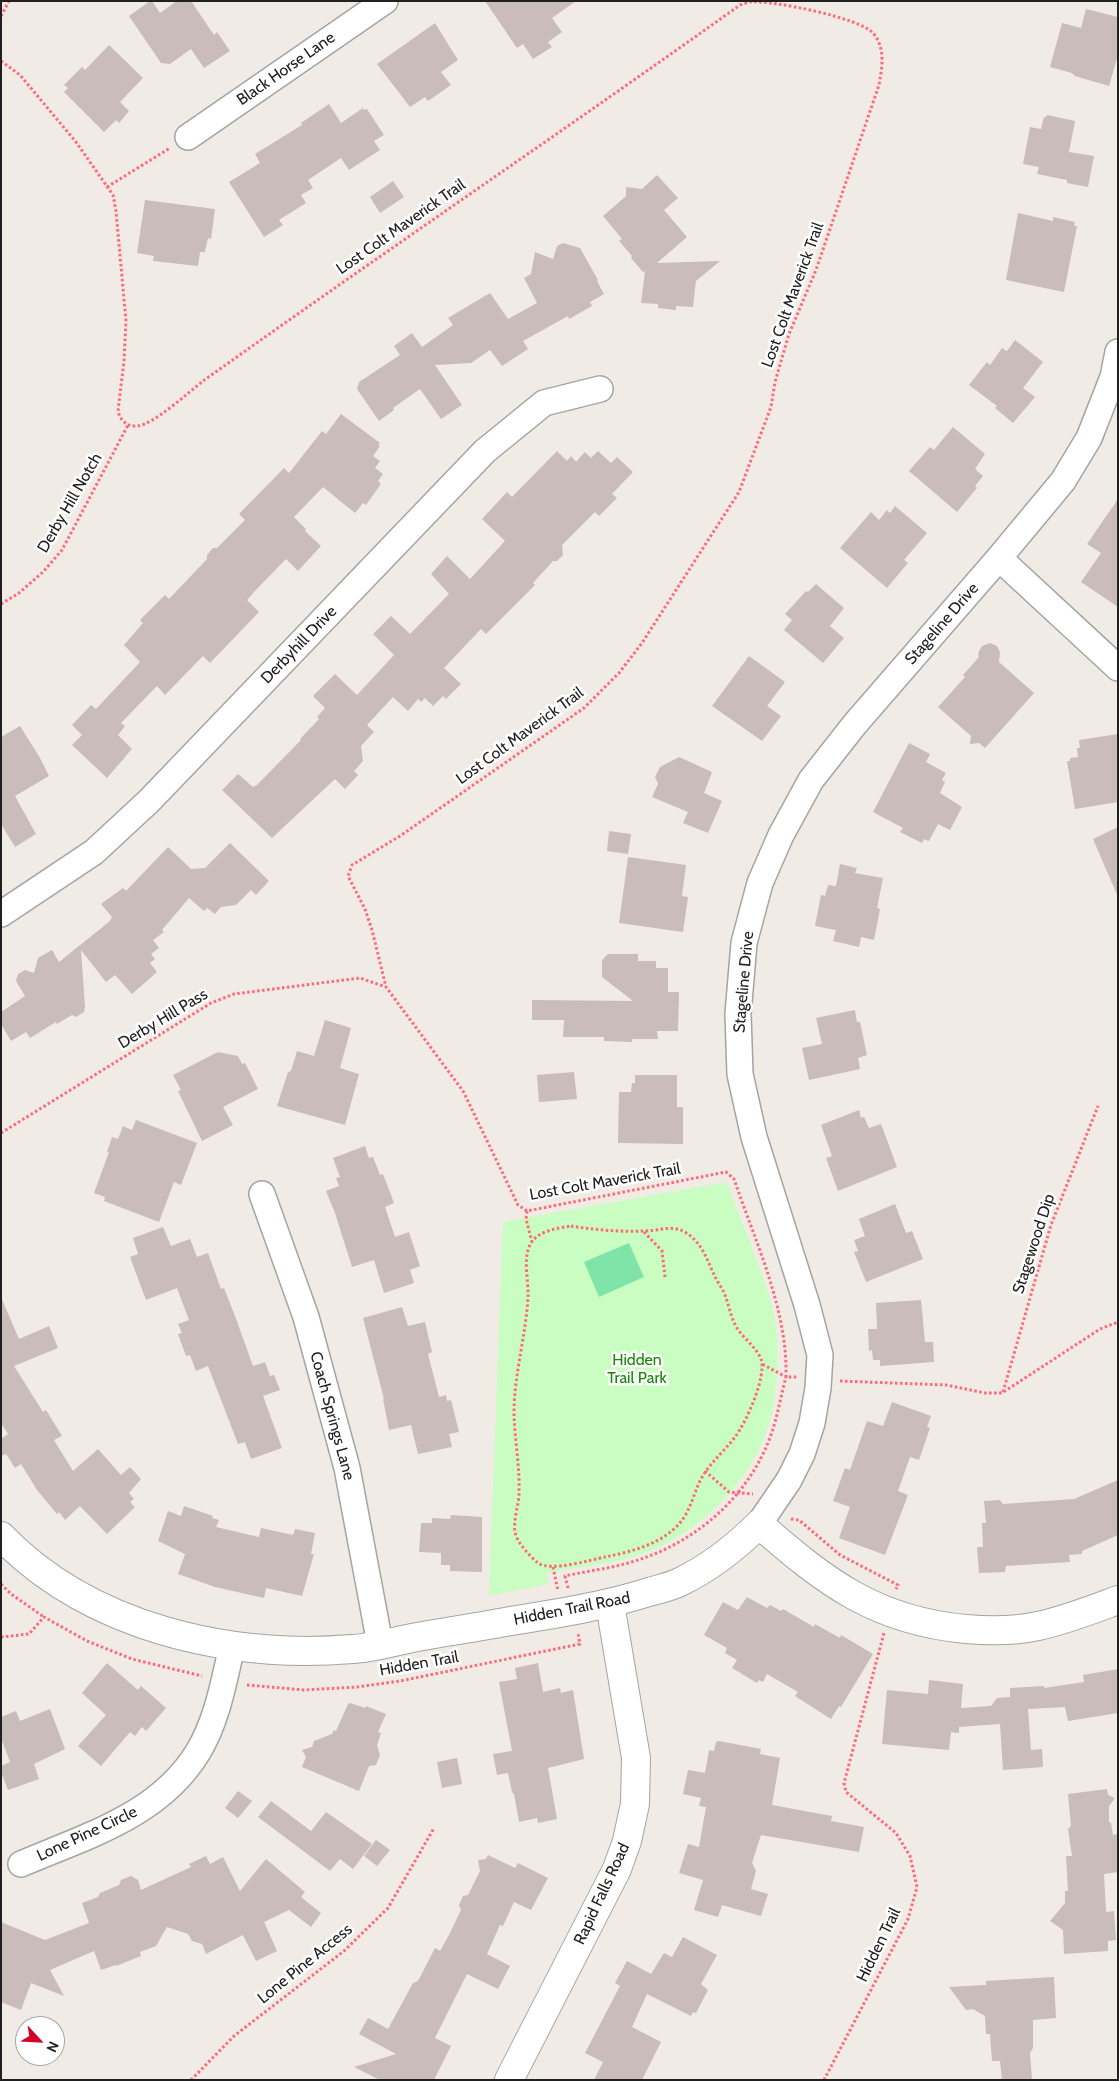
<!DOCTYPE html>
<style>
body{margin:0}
#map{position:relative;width:1119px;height:2081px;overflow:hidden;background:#f1ebe6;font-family:Cabin,sans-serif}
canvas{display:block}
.frame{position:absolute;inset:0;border:2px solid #202020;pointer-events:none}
.north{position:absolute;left:15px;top:2016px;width:50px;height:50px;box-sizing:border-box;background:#fff;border:1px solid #a6a6a6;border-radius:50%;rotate:115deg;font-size:14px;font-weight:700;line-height:20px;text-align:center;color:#202020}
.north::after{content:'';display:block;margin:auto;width:18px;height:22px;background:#d0002a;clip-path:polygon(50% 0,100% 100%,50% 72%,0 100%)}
</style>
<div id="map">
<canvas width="1119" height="2081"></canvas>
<div class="frame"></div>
<div class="north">N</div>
</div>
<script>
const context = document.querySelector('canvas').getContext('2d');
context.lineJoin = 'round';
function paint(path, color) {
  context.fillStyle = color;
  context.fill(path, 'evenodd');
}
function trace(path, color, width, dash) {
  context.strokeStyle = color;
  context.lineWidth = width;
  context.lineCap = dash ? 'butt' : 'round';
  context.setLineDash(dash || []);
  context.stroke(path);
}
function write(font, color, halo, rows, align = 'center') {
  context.font = font + ' Cabin,sans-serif';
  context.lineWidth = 5;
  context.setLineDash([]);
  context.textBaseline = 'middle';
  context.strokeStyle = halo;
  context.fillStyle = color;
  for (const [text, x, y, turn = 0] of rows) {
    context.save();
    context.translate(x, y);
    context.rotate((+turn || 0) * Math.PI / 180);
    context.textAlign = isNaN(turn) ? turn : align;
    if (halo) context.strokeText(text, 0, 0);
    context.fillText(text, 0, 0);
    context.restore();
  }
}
paint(new Path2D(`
 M727,1182c15,43 35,85 46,128 4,18 5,38 4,57 -1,20 -3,43 -10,63 -17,49 -58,92 -104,115 -33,18 -80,21 -117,28l2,11 -59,12 14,-374z`), '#c9fdc1');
paint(new Path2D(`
 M629,1243l15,34 -45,20 -15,-35z`), '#80e4a9');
paint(new Path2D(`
 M150,1h2l8,12 17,-12h14l23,34 3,-3 13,19 -26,17 -13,-19 -21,15 -9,-1 -32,-47z
 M485,1h91l-24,17 10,14 -14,10 4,5 -19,12 -10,-15 -6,4z
 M1086,9l32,8v38l-9,31 -34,-10 -3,-3 -22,-6 12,-44 19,5z
 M435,23l23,37 -17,12 10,13 -23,16 -3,-4 -15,10 -33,-43z
 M109,45l34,33 -23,24 9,9 -10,12 -3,-3 -12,12 -40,-40 4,-4 -4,-3 18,-18 3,3z
 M329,104l12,19 22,-15 1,2 3,-1 17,26 -10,6 6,9 -31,20 -8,-12 -33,22 5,8 -12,7 5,8 -27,17 4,5 -19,12 -35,-55 31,-19 -5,-9 47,-29 -1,-2z
 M1047,115l28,6 -6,31 25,4 -6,31 -21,-4v-3l-30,-6 2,-7 -16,-3 7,-37 11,2 3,-12h2z
 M657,175l21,23 -14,12 23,27 -30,26 63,-2 -24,20 -3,26 -17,-1v4l-18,-2v-4l-17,-1 4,-32 -2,1 -12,-14 1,-2 -13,-15 3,-2 -19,-23 23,-20v-9l16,2z
 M393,181l11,16 -24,16 -10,-16z
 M145,200l70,9 -4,30 -3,-1 -3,14h-5l-2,14 -45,-5 1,-5 -17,-3z
 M1018,213l35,8v-4l22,5 -1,4h3l-13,66 -58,-12z
 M563,243l17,5 18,32 -1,1 7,13 -14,8 2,4 -23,13 -1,-3 -45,25 5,8 -26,17 -12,-16 -19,13 -36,2 27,40 -21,14 -21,-30 -27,19 1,2 -15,11 -22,-32 2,-7 41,-27 -6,-9 18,-13 10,14 31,-22 -5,-7 42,-25 18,26 29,-16 -13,-25 7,-4 4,-22 18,7 4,-13z
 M1015,340l28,22 -20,26 12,9 -22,26 -18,-15 2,-2 -28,-21 18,-23 3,3 12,-17 5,3z
 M341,414l39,29 -2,2 2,1 -7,10 7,5 -5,7 8,6 -5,7 3,3 -15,21 -3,-2 -8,10 -32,-26 -29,30 12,12 -1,2 16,15 -23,25 -12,-12 -31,32 -8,9 12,12 -49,51 -7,-7 -38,39 -8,-9 -36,37 4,3 -7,9 14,14 -25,29 -35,-33 10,-10 -10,-10 19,-20 5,4 44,-47 -16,-17 19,-22 -3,-3 25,-25 4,4 38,-40v-4l6,-7h4l28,-28 -6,-6 45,-46 5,5 33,-42 4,3z
 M953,427l32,27 -10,15 8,7 -8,10 2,2 -20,24 -48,-41 21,-24 4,3z
 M557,451l10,10 4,-5 5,6 9,-10 6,6 7,-7 13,12 6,-6 16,15 -21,22 5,4 -18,18 -4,-4 -33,33 1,10 -6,6h-4l-20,22 2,2 -49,49 -5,-5 -37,39 17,16 -15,15 -3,-3 -10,10 -8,-8 -4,4 -3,-3 -10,12 -15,-14 -26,28 7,7 -13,14 2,15 -9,10 4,4 -13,14 -10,-10 -63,59 -50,-48 16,-16 15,13 4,-2 44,-45 -1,-1 19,-20 -2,-2 8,-9 -12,-12 22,-22 22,21 37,-40 -21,-21 18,-18 19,18 39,-40 -18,-20 16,-18 23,23 35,-38 -23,-22 25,-27 5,5z
 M1118,499v108l-37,-25 20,-29 -14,-9z
 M895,506l32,27 -23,27 4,3 -21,25 -47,-40 31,-36 8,8 8,-10 3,3z
 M816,584l28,24 -14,18 14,12 -21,25 -39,-33 8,-10 -7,-6 21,-23 2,1z
 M990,643l7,3 3,6 -1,10 35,31 -49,55 -6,-5 -9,1 1,-8 -33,-29 27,-30 -2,-2 16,-18 -1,-4 4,-7z
 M749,656l36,26 -18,24 14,10 -19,25 -50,-35z
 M20,726l20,32 9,18 -34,20 21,38 -21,13 -14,-23v-87z
 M1118,734v68l-43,7 -8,-48h3v-3l8,-1 -1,-9h3l-1,-8z
 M909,743l21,11 -4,8 20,11 -4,7 3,2 -5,11 22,14 -12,23 -12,-6 -9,17 -5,-2 -2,4 -22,-11 3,-4 -30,-16z
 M679,757l33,15 -8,21 18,8 -14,32 -25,-10 5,-11 -36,-15 6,-13 -3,-7 5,-10z
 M1118,827v70l-25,-58z
 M609,831l22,3 -3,20 -21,-3z
 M230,843l39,38 -13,14 -5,-5 -15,15 -15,2 -6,7 -8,-6 -3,3 -15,-13 -27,32 2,2 -11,8 6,8 -8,6 4,5 -5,4 7,9 -25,22 -17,-19 -9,7 -25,-32 4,57 -1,5 -8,5 -4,-2 -15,9 -1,-2 -26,16 -4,-6 -15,9 -10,-17v-12l24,-16 -9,-15 2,-7 7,-4 9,3 4,-15 14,-8 7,12 51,-41 2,-4 -11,-13 22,-16 3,3 42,-44 23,22 14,-1z
 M628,857l58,8 -4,31 6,1 -5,35 -64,-9z
 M840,864l17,4 -2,5 28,5 -6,30 3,1 -6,31 -13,-3 -2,10 -26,-6 3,-11 -21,-4 6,-31 4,1 3,-11 8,1z
 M608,954h30v7h18v7h12v24h11l-1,39h-21l1,8h-26v3l-28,-1v-4h-41l1,-17h-32v-20l101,1 -31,-24v-17z
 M855,1010l2,12h3l7,33 -9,3 2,11 -51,11 -7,-32 20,-4 -6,-26z
 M325,1020l26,8 -11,40 19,6 -14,51 -68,-19 11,-34 3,-1 6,-20 17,5z
 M218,1052l20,4 4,8 3,-1 13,26 -35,18 10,18 -31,16 -24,-50 3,-1 -8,-15z
 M574,1072l3,27 -38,3 -2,-27z
 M635,1075h42v32h6v37l-65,-1 1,-51h12l1,-9h3z
 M859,1110l2,8 3,-1 5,11 12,-4 16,43 -59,24 -12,-33 6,-2 -11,-31z
 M136,1120l61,23 -16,42 -7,-3 -15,40 -55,-21 1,-4 -11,-4 15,-41h-2l5,-15 6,2 5,-13 9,4z
 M365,1146l4,12 4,-1 7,18 3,-1 11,29 -9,4 10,30 14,-5 11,34 -10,4 4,13 -30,10 -10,-33 -22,7 -17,-54 -9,-22 13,-5 -3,-8 4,-1 -7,-19z
 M895,1204l11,29 6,-2 11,28 -57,23 -12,-30 4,-1 -4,-11 11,-4 -6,-17z
 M163,1227l8,19 19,-7 7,18 11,-4 13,36 3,-1 11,28 18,50 12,-4 5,14 4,-1 6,15 -17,6 19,52 -31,11 -6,-17 -7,2 -30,-78 -12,5 -6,-16 -4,1 -8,-22 4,-1 -4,-9 11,-4 -12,-32 -31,12 -16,-43 8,-3 -5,-16z
 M1,1297l18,42 30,-13 9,22 -44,18 29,46 3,-2 16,26 -8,4 19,31 25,-22 23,26 9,-8 11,12 -12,14 5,6 -4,3 5,5 -28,27 -27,-28 -15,14 -6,-8 -2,2 -20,-24 -16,-26 -6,4 -9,-14 -5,2v-17l7,-5 -7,-11z
 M921,1300l4,42h8l1,20 -54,4v-6h-7l-1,-10 -3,1 -1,-22h9l-1,-26z
 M402,1307l6,19 17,-4 7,30 -4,2 11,43 7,-2 1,6 4,-1 8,32 -10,2 3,13 -34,7 -7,-29 -22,5 -6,-31h1l-21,-81z
 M892,1402l39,14 -4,11 3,1 -11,32 -9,-3 -12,34 10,4 -23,60 -46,-17 11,-31 -17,-6 12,-33 5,2 17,-49 16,5z
 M1118,1480v55l-36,16v3l-13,1 1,7 -64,4 -1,6 -26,1 -2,-26h6l-1,-24h4l-2,-22 16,-1 3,4 71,-5z
 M184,1506l29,10 -1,2 7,2 -3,7 43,10 2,-9 32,7 2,-6 20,4 -4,21h3l-12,42 -36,-8 -2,10 -49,-11 -37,-13 7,-20 -27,-13 10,-30 13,5z
 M451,1515l31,2v55l-32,-1v-6h-9v-12l-22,-1 2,-29h11v-5l18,1z
 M747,1597l20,11 3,-3 11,6 2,-2 31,18 1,-3 25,14 1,-3 32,19 -32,53 -2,-1 -8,13 -36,-23 3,-4 -31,-18 -4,8 -4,-2 -2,3 -25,-15 5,-8 -12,-7 2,-5 -23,-13 19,-33 15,8z
 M107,1663l31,27 3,-4 25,22 -20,23 -4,-4 -7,9 -5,-4 -29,34 -23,-20 28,-31 -24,-22z
 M538,1663l5,29 17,-4 1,5 12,-3 11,69 -36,9 9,51 -19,4 -1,-5 -18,4 -5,-28 -2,-2 -4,-19 -11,2 -4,-21 19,-3 -13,-69 18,-3 -2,-11z
 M1118,1669v44l-50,8 -3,-14 -37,2 3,41 11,-1 1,18 -40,3 -3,-46 -41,3v6l-8,-1 -2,18 -67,-6 5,-54 41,4 1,-14 34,4 -2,24 30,-2 6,-8 13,-1v-9l34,-2v2l40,-6 -1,-7z
 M350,1703l15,5 1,-2 20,8 -8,18 3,1 -4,12 3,10 -4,10 -7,1 -10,25 -57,-24 4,-10 -4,-7 10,-3 2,-6 18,-7 2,-4 2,1 12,-27z
 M50,1709l15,40 -31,15 5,15 -31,11 -7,-18v-6l9,-4 -9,-24v-21l15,-6 4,10z
 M719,1741l42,8 -1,5 20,4 -8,47 60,11 -1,5 33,6 -5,25 -98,-17 -9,28 4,8 -5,18 17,5 -7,22 -39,-11 -4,12 -24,-7 9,-30 -24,-7 9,-29 11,3 7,-40 -7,-1 2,-8 -18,-4 5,-24 17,3 4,-23 5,1 2,-9z
 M457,1758l5,26 -20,4 -5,-26z
 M1107,1789l1,6 7,3 -6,8v16l2,1 2,12 5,-1v38l-14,2 2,38 8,-1 2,29 -8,1v10l-44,3 -1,-24 -13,-9 15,-18v-12h3l-2,-35h6l-4,-27 3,-3 -3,-32z
 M238,1791l14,10 -14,17 -13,-10z
 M271,1801l40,30 15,-19 46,32 -19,25 -13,-10 -10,12 -72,-54z
 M376,1840l14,10 -13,16 -13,-10z
 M488,1855l27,13 3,-5 30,15 -17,32 -17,-8 -11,24 -3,-1 -13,29 23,12 -12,23 -31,-15 -32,64 16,8 -17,34h-54l-26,-13 42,-13 -37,-20 9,-16 20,11 25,-46 5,-2 17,-33 5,3 9,-16 12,-25 -2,-5 4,-9 5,-1 12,-24 -2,-11 8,-1z
 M206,1856l4,8 13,-7 17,34 26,-32 39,33 -4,5 20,16 -10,14 -22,-17 -25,12 13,29 -21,10 -13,-26 -37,19 -4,-10 -10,-3 -4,-7 -21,-7 -11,19 -16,6 1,4 -25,10v-1l-15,5 -7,-19 -44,19 14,26 -33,-13 -10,27 -20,-8v-80l44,18 44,-17 -7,-20 16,-6 2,-4 19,-8 2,-5 10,-4 7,4 3,10 50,-23 -2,-3z
 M683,1937l34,18 -16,29 7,6 -12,23 -3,-1 -2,4 -44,-22 -15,33 29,15 -19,38h-48l9,-18 -18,-9 35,-67 -5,-3 12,-22 24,13 13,-21 8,4z
 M1054,1977l2,41 -23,2v28l-3,5 2,27h-30l-2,-19h-8l-2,-27h-4l-1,-18 -12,-7 -7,1 -17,-23 37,-2v-4z`), '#c9bcb9');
const minor = new Path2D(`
 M188,137l197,-136
 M999,558l119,110
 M1,914l93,-62 55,-51 336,-350 59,-48 56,-14
 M262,1194l44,123 41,151 33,176
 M759,1524l30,-44 13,-26 10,-31 6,-35 2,-33 -13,-50 -53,-168 -14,-63 -2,-60 6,-71 16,-60 21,-48 30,-55 44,-56 144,-166 64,-77 26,-43 24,-61 5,-25
 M21,1864c65,-28 138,-48 177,-112 19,-31 26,-71 34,-106`);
const tertiary = new Path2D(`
 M1,1536c89,92 228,123 351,113 20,-1 40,-7 60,-11 31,-6 62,-10 93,-16 49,-8 96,-15 144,-30 10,-3 21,-5 31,-10 29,-14 56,-35 79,-58 66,58 117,97 207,105 23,2 49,2 72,-3 28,-6 53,-16 80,-26
 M509,2080l108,-211 10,-28 8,-37 1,-46 -26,-154`);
trace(minor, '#a4a4a4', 28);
trace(tertiary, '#a4a4a4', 30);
trace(new Path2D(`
 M1,16l8,-15
 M1,61l19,14 56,67 37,53 3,16 10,110 -2,40 -6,50c2,9 9,16 19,15 16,-1 52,-34 66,-45 178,-127 359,-249 537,-376 4,-1 8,-3 11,-3 21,-2 109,16 122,31 13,15 9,35 6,52l-63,185 -27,64 -14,48 -4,25 -32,85 -97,151 -23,30 -35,35 -184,128 -48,29 -4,11 17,33 7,21 14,57 77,104 55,114 9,6 199,-39 8,7c21,62 54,131 52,198h11
 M107,187l63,-39
 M1,604l18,-11 24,-21 19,-22 66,-125
 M1,1133l210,-130 23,-9 126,-16 26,9
 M527,1211l-1,8 6,23
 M571,1226c24,4 49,6 73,5 13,0 27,-6 39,0 23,12 25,37 38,56 8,13 8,28 16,41 7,11 19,19 24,31 6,17 -15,64 -26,78 -12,16 -27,27 -36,46 -4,9 -7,19 -11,27 -14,31 -53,41 -83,47 -15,3 -54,15 -67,6 -8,-7 -21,-20 -23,-31 -2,-12 4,-27 4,-39 1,-28 -5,-56 -5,-84 1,-38 12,-75 14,-112 1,-16 -6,-39 3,-54 7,-12 27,-15 40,-17z
 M644,1232l18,19 3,26
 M840,1381l106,4 39,8h17l98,-64 18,-7
 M1003,1392l48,-167 47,-119
 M705,1471l24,21 24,2
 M791,1519l8,1 41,35 58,30 -2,4
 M553,1567l5,24
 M1,1584l10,10 33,23
 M568,1588l-3,-12c21,-5 43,-7 63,-13 66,-18 122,-66 144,-131 6,-18 9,-37 14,-55l-24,-13
 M1,1637l28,-3 15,-17 43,24 45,18 70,17
 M247,1685l57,5 53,-3 43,-6 180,-37 -2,-11
 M191,2080l43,-44 110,-85 44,-43 46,-80
 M824,2080l84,-161 9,-32 -7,-31 -14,-23 -50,-41 -2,-9 40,-150`), '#ff6978', 3, [2.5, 2.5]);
trace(minor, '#fff', 25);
trace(tertiary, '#fff', 28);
write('16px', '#202020', '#fff', [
 ["Black Horse Lane",286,69,-35],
 ["Lost Colt Maverick Trail",401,227,-35],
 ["Lost Colt Maverick Trail",793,295,-70],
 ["Derby Hill Notch",70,503,-60],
 ["Stageline Drive",942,624,-49],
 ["Derbyhill Drive",299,645,-46],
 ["Lost Colt Maverick Trail",520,736,-36],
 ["Stageline Drive",744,982,-85],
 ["Derby Hill Pass",163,1019,-31],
 ["Lost Colt Maverick Trail",605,1182,-10],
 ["Stagewood Dip",1034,1244,-72],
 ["Coach Springs Lane",332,1416,75],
 ["Hidden Trail Road",572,1609,-11],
 ["Hidden Trail",419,1664,-10],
 ["Lone Pine Circle",87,1834,-25],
 ["Rapid Falls Road",602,1894,-65],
 ["Hidden Trail",879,1945,-64],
 ["Lone Pine Access",305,1964,-39]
]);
write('16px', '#158705', '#fff', [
 ["Hidden",637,1360],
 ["Trail Park",637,1378]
]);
</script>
